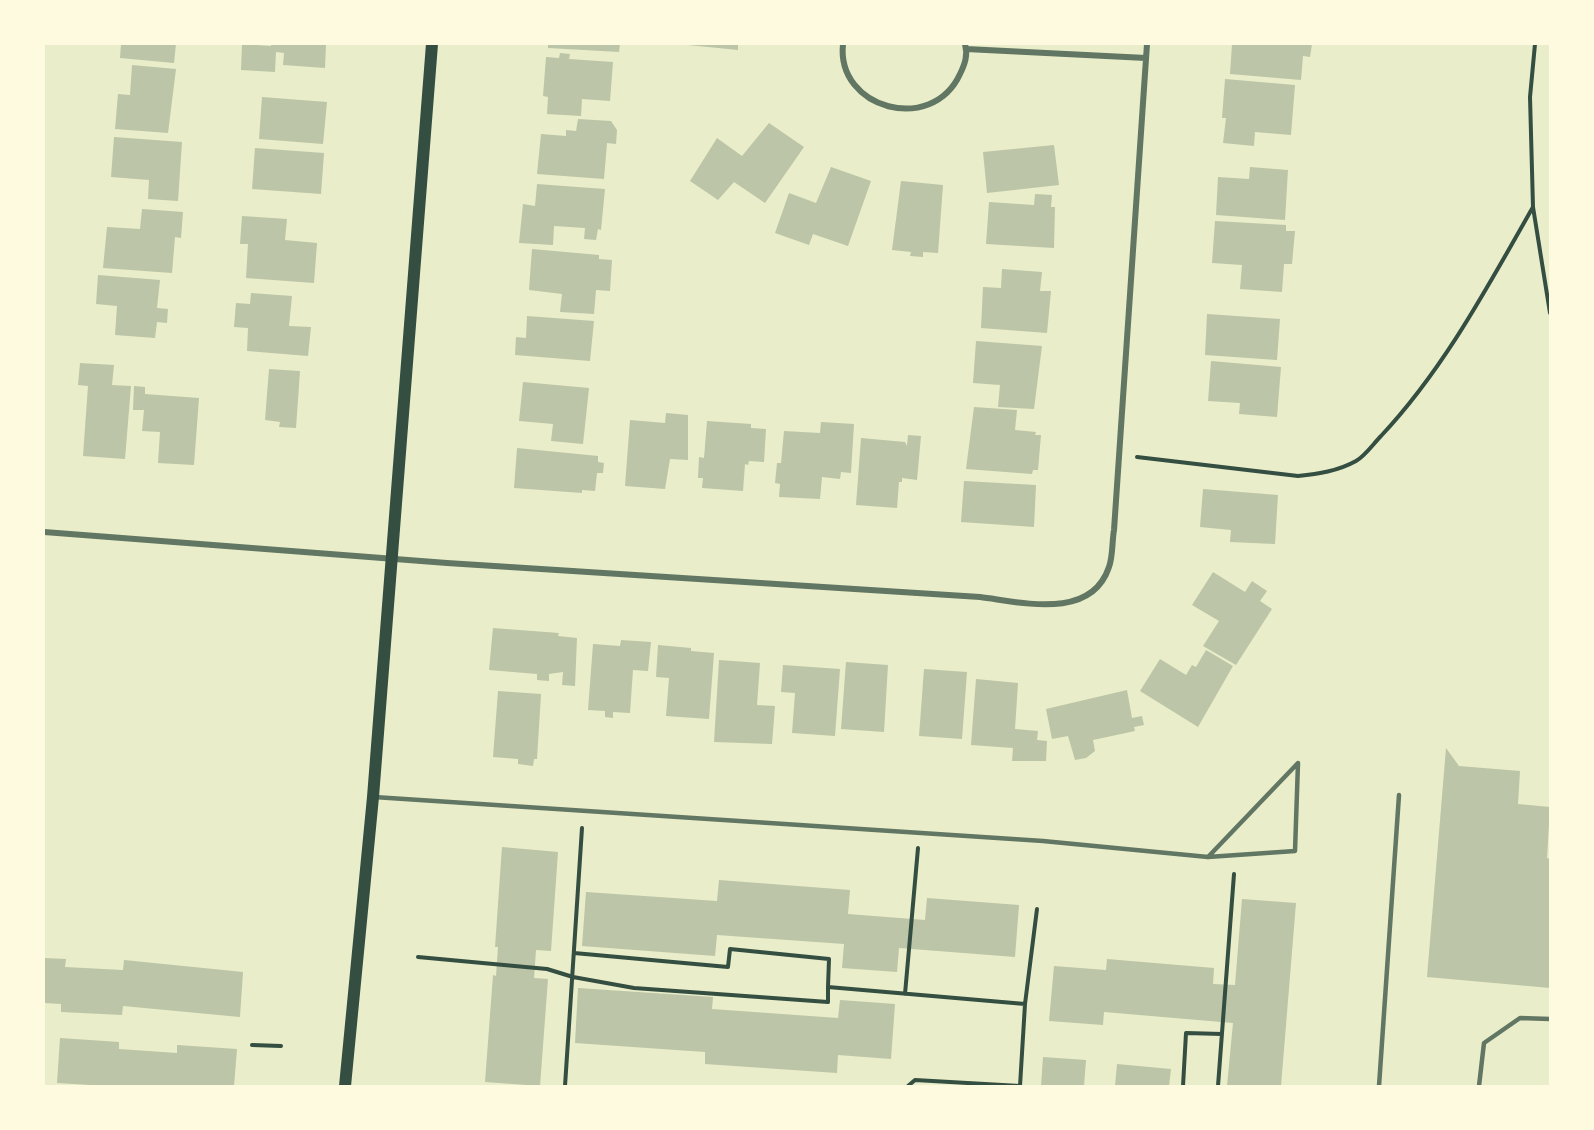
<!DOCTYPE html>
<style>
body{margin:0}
#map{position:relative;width:1594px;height:1130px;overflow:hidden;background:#e9edc9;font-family:"Archivo Narrow",sans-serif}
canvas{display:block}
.frame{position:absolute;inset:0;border:45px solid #fefae0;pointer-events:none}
</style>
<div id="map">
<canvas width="1594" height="1130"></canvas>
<div class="frame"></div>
</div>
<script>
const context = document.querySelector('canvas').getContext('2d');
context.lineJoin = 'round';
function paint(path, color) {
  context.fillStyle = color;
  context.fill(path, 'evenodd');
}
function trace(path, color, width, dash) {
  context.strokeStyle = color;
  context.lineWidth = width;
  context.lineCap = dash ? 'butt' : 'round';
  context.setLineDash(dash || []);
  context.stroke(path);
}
paint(new Path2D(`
 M121,44h55l-2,19 -54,-5z
 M242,44l29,2v-2h55l-1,24 -42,-3 1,-12 -8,-1 -1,20 -34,-2z
 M548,44h72l-1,8 -71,-4z
 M688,44h50v6l-50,-5z
 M1232,44h80l-2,13 -7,-1 -2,24 -71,-6z
 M560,53l10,1 -1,5 44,3 -3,39 -28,-2 -1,17 -34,-2 1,-17 -5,-1 3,-39 13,1z
 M132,65l44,4 -8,64 -53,-4 3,-35 12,1z
 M1225,79l70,6 -4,50 -36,-3 -1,14 -31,-3 3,-25h-4z
 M262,97l65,5 -4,42 -64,-5z
 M578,119l33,2 6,9 -1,14 -9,-1 -3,36 -67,-5 4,-40 25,2v-6l10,1z
 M769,123l35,24 -39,56 -31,-21 -16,18 -28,-19 27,-43 25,18z
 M114,137l68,5 -4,59 -30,-2 1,-19 -38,-3z
 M1054,145l5,40 -72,8 -4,-41z
 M255,148l69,5 -3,41 -69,-5z
 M831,167l40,14 -23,65 -35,-12 -4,11 -34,-12 14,-40 27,10z
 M1250,167l38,3 -3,50 -69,-5 2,-38 31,2z
 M901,181l42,4 -5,68 -15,-1v5l-13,-1 1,-4 -19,-2z
 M537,184l68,5 -4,41 -3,-1 -2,11 -12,-1 1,-11 -31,-2 -1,19 -34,-2 4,-39 12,2z
 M1035,194l17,1 -1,12h4l-1,41 -68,-4 3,-42 45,3z
 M142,209l41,3 -2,26 -6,-1 -3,36 -69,-5 4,-41 33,2z
 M242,216l45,3 -2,21 32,3 -3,40 -68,-5 2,-34h-8z
 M1215,221l71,4v6h9l-3,33h-8l-2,28 -42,-3 2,-24 -30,-2z
 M532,249l67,6v4l13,1 -2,31 -14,-1 -2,24 -34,-2 2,-18 -33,-4z
 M1002,269l40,3 -2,19h11l-4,42 -66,-5 2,-41 18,1z
 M98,275l62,5 -3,28 11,1 -1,14 -10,-1 -2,16 -40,-3 2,-29 -21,-2z
 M251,293l41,3 -3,30 22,1 -3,29 -61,-5 1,-23 -14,-1 2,-24 14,1z
 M1207,314l73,5 -3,41 -72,-5z
 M527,316l67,5 -4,40 -75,-6 1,-18 10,1z
 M976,341l66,5 -8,63 -36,-2 2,-22 -27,-2z
 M1211,361l70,6 -4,50 -38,-3 1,-11 -32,-2z
 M80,363l34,2 -2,20 19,1 -6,73 -42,-3 5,-70 -10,-1z
 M269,369l31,2 -4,57 -17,-1 1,-5 -15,-2z
 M523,382l66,6 -6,56 -32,-3 2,-17 -34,-3z
 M134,386l11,1v7l54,4 -5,67 -36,-2 2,-31 -18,-1 2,-21h-11z
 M974,407l43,3 -2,20 21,2 -1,3h6l-3,35h-5l-1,4 -66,-5z
 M666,413l22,2v45l-18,-1 -5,30 -40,-3 5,-66 35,3z
 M707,421l44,3v4l15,1 -2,33 -15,-1 -1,4 -3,-1 -2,27 -41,-3 1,-10h-5l1,-21 5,1z
 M821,422l33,2 -3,49 -10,-1 -1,7 -18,-2 -2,22 -41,-2 1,-13 -5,-1 2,-20h4l3,-32 36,2z
 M908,435l13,1 -4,44 -15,-2v4h-3l-2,26 -41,-3 5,-67 44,4 2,4z
 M517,448l81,8v6l6,1 -1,10h-6l-2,18 -13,-1v3l-68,-5z
 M964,481l72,4 -2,42 -73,-5z
 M1203,489l75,6 -3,49 -45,-2 1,-12 -31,-3z
 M1213,572l32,20 7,-11 15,10 -7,10 12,8 -36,56 -33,-19 16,-25 -27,-16z
 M493,628l66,5 -1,3 19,2 -2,48 -13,-1 1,-13 -14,2v7l-12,-1v-6l-48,-4z
 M621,640l30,2 -3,29 -15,-1 -3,43 -17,-1v6l-8,-1v-6l-17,-1 5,-66 27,2z
 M658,645l33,3v3l23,2 -5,66 -43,-3 3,-38 -13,-1z
 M1206,650l27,16 -35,61 -58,-36 20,-32 26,16 6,-10 4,2z
 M719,660l41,3 -3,42 18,1 -3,38 -58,-2z
 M846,662l42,3 -4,67 -43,-3z
 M783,665l57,4 -5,67 -43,-3 3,-40 -14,-1z
 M924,669l43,3 -5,67 -43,-3z
 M976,679l42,4 -3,46 23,2 -1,9 10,1 -1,20h-34l1,-13 -42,-3z
 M1127,690l5,28 10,-2 2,9 -10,2 1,4 -42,9 2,11 -9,7 -11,2 -7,-24 -16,3 -6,-30z
 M498,691l43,3 -4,65h-3l-1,7 -15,-2v-5l-25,-2z
 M1446,748l13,18 61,5 -2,33 32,3 -3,51 3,1v129l-123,-11z
 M502,847l56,5 -7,99 -15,-1 -2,28 14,1 -8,107 -55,-4 8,-107 3,1 2,-29h-3z
 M719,880l131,10 -2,24 77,6 2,-22 92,7 -4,52 -116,-9 -2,24 -55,-4 2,-24 -127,-9 -2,21 -133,-10 4,-54 131,9z
 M1242,899l54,4 -15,183h-54l6,-63 -129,-11 -1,13 -54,-4 5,-55 52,4 1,-11 107,9 -1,16 22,1z
 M44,958l22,1 -1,8 58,3 1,-10 119,12 -3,45 -117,-11 -1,9 -61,-3v-8l-17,-1z
 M578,988l135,9 -1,12 126,9 2,-18 55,4 -4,55 -53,-4 -1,18 -132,-9v-12l-130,-9z
 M60,1038l59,4v7l58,4v-8l60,4 -3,37h-127l-50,-3z
 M1043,1057l43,3 -2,26h-43z
 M1117,1064l54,5 -2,17h-54z`), '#bcc5a7');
trace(new Path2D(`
 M1535,44l-5,53 3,110 17,106
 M1137,457l161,19c20,-2 40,-5 58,-15 9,-5 18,-18 25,-25 63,-67 107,-150 152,-229
 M574,953l154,14 2,-18 99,10 -1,28
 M418,957l129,12 26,8 61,11 194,14v-15l197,17
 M905,994l13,-146
 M252,1045l29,1
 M565,1086l17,-258
 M908,1086l7,-6 105,6 5,-82 12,-95
 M1183,1086l3,-53 36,1
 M1218,1086l16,-212`), '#344e41', 4);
trace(new Path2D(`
 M374,797l669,44 165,16 87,-6 3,-88 -90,94
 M1379,1086l20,-291
 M1479,1086l5,-43 36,-25 30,1`), '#617663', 4.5);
trace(new Path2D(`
 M843,44c-7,65 89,91 117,30 5,-10 8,-19 5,-30
 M966,49l180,9
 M44,532l403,31 533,34c41,5 111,24 129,-30 4,-11 3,-26 5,-37l33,-486`), '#617663', 6);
trace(new Path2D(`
 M345,1086l28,-289 59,-753`), '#344e41', 12);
</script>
